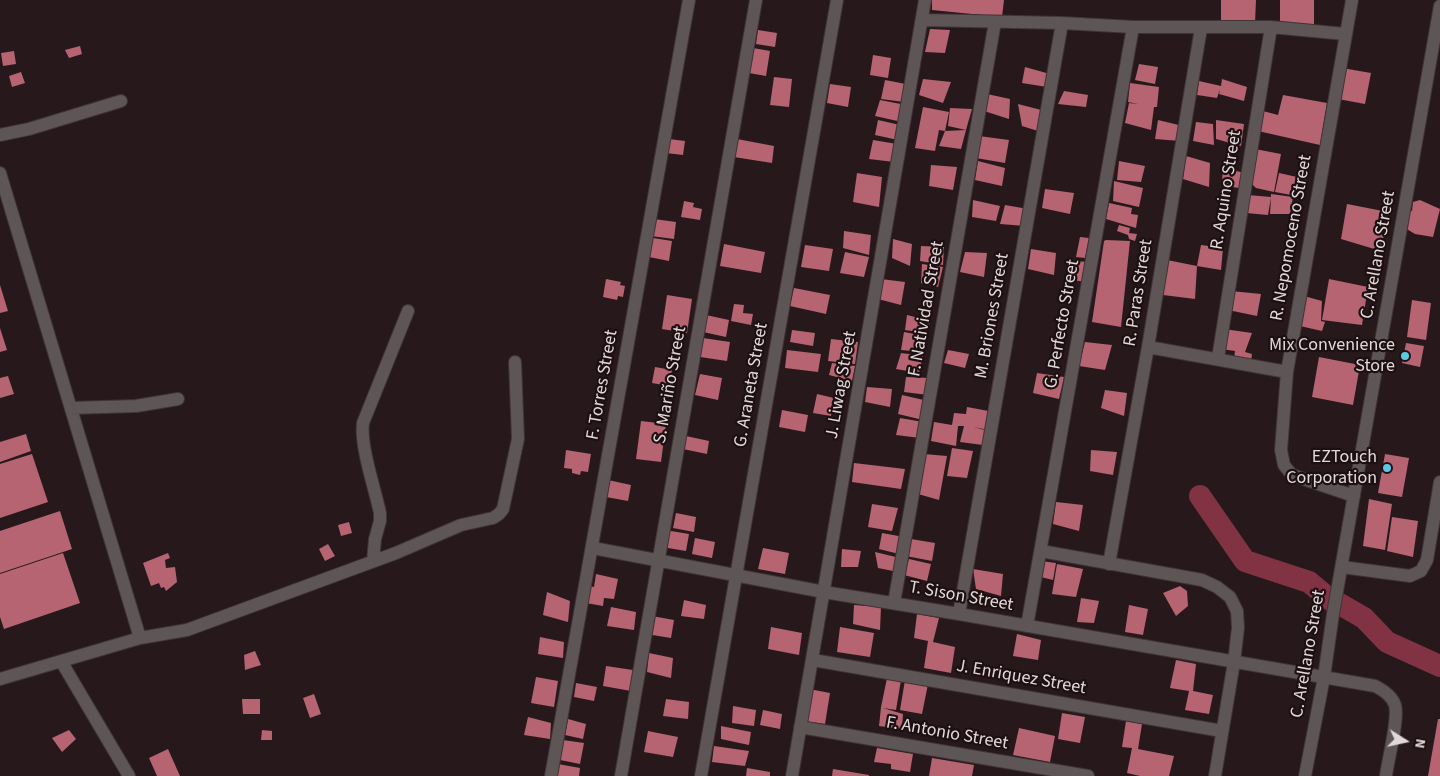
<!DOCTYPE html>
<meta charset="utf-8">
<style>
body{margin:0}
#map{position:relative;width:1440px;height:776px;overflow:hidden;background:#27191b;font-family:"Source Sans 3",sans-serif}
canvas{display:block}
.north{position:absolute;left:1380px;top:716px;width:50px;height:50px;-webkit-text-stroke:4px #1d1012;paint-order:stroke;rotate:100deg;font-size:14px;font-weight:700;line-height:20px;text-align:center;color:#e3d8d9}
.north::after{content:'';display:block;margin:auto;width:18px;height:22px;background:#e3d8d9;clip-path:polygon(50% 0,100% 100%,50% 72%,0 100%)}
</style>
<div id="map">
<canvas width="1440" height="776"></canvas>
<div class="north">N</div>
</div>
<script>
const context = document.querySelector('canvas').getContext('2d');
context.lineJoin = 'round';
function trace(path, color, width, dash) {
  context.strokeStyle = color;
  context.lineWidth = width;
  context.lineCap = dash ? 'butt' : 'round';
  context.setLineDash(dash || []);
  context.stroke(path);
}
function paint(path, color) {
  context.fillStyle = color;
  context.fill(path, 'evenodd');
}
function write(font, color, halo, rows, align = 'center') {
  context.font = font + ' "Source Sans 3",sans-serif';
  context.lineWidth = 4.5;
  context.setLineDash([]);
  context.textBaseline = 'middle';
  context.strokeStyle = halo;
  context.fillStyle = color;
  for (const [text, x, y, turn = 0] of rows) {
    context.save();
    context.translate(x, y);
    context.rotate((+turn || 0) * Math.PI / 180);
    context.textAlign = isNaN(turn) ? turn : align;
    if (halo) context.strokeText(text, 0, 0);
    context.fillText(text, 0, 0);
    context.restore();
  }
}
trace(new Path2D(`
 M1200,496l45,65 64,21 23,19
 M1338,603l26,15 23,24 53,24`), '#813344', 22);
paint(new Path2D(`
 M932,0h72l-2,17 -70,-7z
 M1221,0h35l-1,23h-34z
 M1280,0h34v27l-34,-3z
 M930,29l20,1 -5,23 -20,-1z
 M758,30l19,3 -2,14 -19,-3z
 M80,46l2,8 -13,4 -4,-8z
 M753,48l17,3 -4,25 -17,-3z
 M14,51l2,13 -13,2 -2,-13z
 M873,55l18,3 -3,20 -18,-3z
 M1139,64l19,3 -3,17 -20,-4z
 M1025,67l25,7 -3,13 -25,-4z
 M1342,68l29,5 -6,31 -27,-5z
 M21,72l4,11 -13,4 -3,-11z
 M774,77l18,2 -3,28 -19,-2z
 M923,79l28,3 -8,21 -24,-8z
 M1222,79l25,8 -3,14 -25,-7 1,-5 -3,9 -20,-3 2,-14 22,5z
 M885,80l26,5 -7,17 -23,-3z
 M1130,83l29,4 -2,20h-3l-3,23 -26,-7 4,-20 9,1 -10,-2z
 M830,84l21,3 -3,20 -21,-4z
 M1064,91l24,4 -2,12 -28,-3z
 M987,94l23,5 -1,20 -25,-8z
 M1283,95l44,8 -7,42 -62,-14 5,-20 15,4z
 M880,100l26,5 -4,17 -27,-6z
 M1018,104l27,7 -4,21 -19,-6z
 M923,107l26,5 -4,19 -6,-1 -4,21 -20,-3z
 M950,108l22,1 -6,21 -18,-4z
 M878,120l22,5 -2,15 -23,-5z
 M1158,120l25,6 -3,15 -25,-2z
 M1216,120l28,4 -3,22 -25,-7z
 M1196,122l17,2 1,21 -21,-4z
 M966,130l-5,19 -22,-3 6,-15z
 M979,136l30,4 -4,23 -29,-5z
 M669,139l16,2 -2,14 -17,-2z
 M737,139l37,7 -2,17 -38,-6z
 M873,140l24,4 -3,18 -25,-3z
 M1255,149l26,5 -7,38 -18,-4 -6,-6z
 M1186,156l24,7 -1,24 -26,-8z
 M1223,160l11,2 -2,8 13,3 -1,16 -22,-4z
 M978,161l27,7 -3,18 -27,-6z
 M1119,161l26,5 -4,16 -24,-2z
 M931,165l26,2 -4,23 -24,-4z
 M857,173l25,4 -3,30 -26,-5z
 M1279,173l27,6 -4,18 -27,-5z
 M1114,181l29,7 -4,19 -26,-6z
 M1045,189l29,4 -4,21 -28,-6z
 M1271,194l22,3 -3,17h-20l1,-17 -3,18 -22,-2 2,-18 23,2z
 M973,200l27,6 -4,15 -24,-4z
 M1420,200l20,9 -7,28 -18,-3 -10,-6 4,-18 3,1 1,-9z
 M684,201l10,2 -1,4 9,2 -2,11 -19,-3z
 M1109,203l23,5 -1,6 7,1 -2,13 -30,-9z
 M1347,204l41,8 -7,39 -40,-12z
 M1005,205l23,4 -3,17 -25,-2z
 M654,219l22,3 -2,17 -23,-3z
 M1119,225l11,3 -1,5 8,1 -2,7 -6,-2 -1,-4 -11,-4z
 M844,231l27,4 -2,20 -26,-7z
 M1080,237l9,1 -4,20 -9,-1z
 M653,238l19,3 -3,20 -20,-4z
 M893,239l19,5 -2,22 -18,-8z
 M1106,240l24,1 -9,86 -29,-5 12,-81z
 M724,244l41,8 -4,21 -41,-7z
 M805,245l28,4 -4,22 -28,-4z
 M1201,245l22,3 -2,22 -24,-4z
 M921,246l23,1 -1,18 -23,-4z
 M1031,249l25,4 -2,22 -26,-6z
 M845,252l24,5 -5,20 -24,-4z
 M965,252l22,1 -3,24 -24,-5z
 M1167,260l30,6 -2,33 -32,-4z
 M1076,261l12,1 -2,20 -14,-2z
 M922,264l21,3 -5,20 -17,-4z
 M606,279l15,3 -1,3 5,1 -2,11 -5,-1 -1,4 -14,-3z
 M881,279l24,3 -4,23 -23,-6z
 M1329,279l39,8 -6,38 -40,-5z
 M0,285l8,26 -8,2z
 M794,288l36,7 -4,19 -36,-8z
 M1231,291l30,3 -4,22 -29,-6z
 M667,295l25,4 -5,34 -25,-4z
 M1304,296l18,5 -1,20 4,1 -3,9 -22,-5z
 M1412,300l19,3 -5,37 -19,-3z
 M734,304l10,1 -1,8 10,1 -2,11 -20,-4z
 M706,315l23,5 -3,17 -23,-5z
 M907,315l24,6 -6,12 -20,-3z
 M0,328l7,22 -7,2z
 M1224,329l28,4 -7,19 7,2 -1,7 -17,-2 1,-8 -14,-2z
 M792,330l23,3 -2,13 -23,-4z
 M904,332l21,4 -2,16 -22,-2z
 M703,338l27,4 -3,19 -27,-4z
 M831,339l27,3 -3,22 -27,-3z
 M1085,342l27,3 -7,25 -26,-4z
 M1406,343l18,3 -4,21 -18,-4z
 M787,350l34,4 -3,18 -33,-4z
 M948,350l21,4 -4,14 -21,-5z
 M901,353l22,3 -4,17 -23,-4z
 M1319,357l41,8 -7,40 -41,-8z
 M832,363l23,3 -3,15 -23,-6z
 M655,367l17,3 -3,16 -17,-3z
 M1037,373l27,4 -5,22 -26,-6z
 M700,374l22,4 -4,22 -23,-5z
 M8,376l6,18 -14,4v-20z
 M906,377l24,1 -2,17 -24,-3z
 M867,387l25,2 -2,18 -25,-5z
 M1105,390l22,3 -3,23 -23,-8z
 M817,394l17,4 -3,18 -18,-3z
 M902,395l26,6 -5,19 -25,-6z
 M967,407l27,5 -5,18 -16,-3 12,3 -2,15 -23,-3 4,-16h-6l-2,20 -25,-5 3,-19 18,3 2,-12 12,1z
 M782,410l26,5 -3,17 -26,-5z
 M900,418l23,4 -3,16 -24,-3z
 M641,421l25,3 -5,38 -25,-3z
 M26,434l5,17 -31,11v-20z
 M686,436l23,5 -2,13 -24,-5z
 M952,448l21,3 -6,27 -20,-2z
 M566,450l25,4 -3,18 -7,-1 -1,4 -8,-2v-4l-8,-1z
 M1091,450l26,2 -4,23 -23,-4z
 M32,454l16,48 -48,16v-54z
 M924,454l23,2 -8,44 -21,-6z
 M1385,454l24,4 -7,39 -24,-4z
 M854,463l51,6 -4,20 -49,-7z
 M608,480l23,5 -3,16 -22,-4z
 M1369,499l23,5 -7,46 -22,-4z
 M1056,502l27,3 -4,26 -26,-7z
 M872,504l26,4 -6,23 -24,-4z
 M60,511l12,38 -72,24v-42z
 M676,513l20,4 -2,15 -21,-4z
 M1392,517l26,4 -5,36 -26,-6z
 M349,522l3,11 -11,3 -3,-11z
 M665,530l24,4 -3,17 -24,-4z
 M882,533l22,4 -5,17 -20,-5z
 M695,538l20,4 -3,16 -20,-4z
 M911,539l24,4 -3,18 -26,-5z
 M328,544l7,12 -10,5 -6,-12z
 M763,548l26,5 -4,21 -27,-5z
 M842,549l19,2 -3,16h-17z
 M875,552l25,6 -2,14 -20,-4z
 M63,553l17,50 -76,26 -4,-12v-43z
 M168,553l2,5 -5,2 1,8 9,-1 2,15 -11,9 -2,-4 -3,1 -2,-5 -8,3 -8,-23z
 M909,559l22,5 -4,17 -23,-6z
 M1041,561l15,2 -3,17 -12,-3z
 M1057,564l26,5 -7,28 -24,-3z
 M973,569l30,5 -2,22 -25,-7z
 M596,574l22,5 -4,20 -10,-1 -1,8 -17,-3 3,-17 5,1z
 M1180,586l7,5 1,15 -12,10 -13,-23z
 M547,592l23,9 -2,21 -25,-7z
 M1081,598l18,3 -5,22 -17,-1z
 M684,600l22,5 -2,14 -23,-3z
 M854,605l27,2 -1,23 -27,-6z
 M1129,605l19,4 -5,26 -18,-3z
 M611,607l25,5 -2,18 -27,-4z
 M917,614l22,4 -6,24 22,5 -4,26 -27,-5 4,-27 -14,-3z
 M652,616l22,4 -3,18 -25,-4z
 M771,627l31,6 -3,22 -31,-6z
 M840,627l34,6 -4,24 -33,-5z
 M1017,634l24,6 -3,20 -25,-4z
 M540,637l24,5 -1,16 -25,-4z
 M255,651l6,14 -16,5 -1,-15z
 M649,653l24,5 -2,20 -24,-6z
 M1176,660l20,4 -3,27 20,4 -4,19 -24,-4 4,-19 -19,-3z
 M606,666l27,4 -2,21 -28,-5z
 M536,677l22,4 -4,26 -23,-4z
 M887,678l14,2 -5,30 -13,-2 20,6 -1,15 -23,-3 2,-19z
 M905,680l23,4 -6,30 -22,-4z
 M576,683l21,4 -3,14 -20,-4z
 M809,689l21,4 -5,31 -21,-3z
 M314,694l7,20 -11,4 -7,-20z
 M242,699h18v15h-17z
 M666,699l23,3 -1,17 -25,-3z
 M733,706l23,4 -2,16 -22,-3z
 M763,710l19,4 -2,15 -20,-4z
 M1062,713l23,4 -5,26 -22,-4z
 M528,717l23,6 -1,16 -26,-4z
 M568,719l18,5 -3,15 -18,-4z
 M1438,719h2v57h-12z
 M1126,721l16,3 -4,25 36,7 -5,20h-29l-13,-3 5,-25 -10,-1z
 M721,726l30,6 -2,13 -28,-6z
 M1019,728l36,8 -5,26 -37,-7z
 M69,730l7,9 -14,13 -10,-14z
 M262,730l10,1v9h-11z
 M648,731l30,6 -5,20 -29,-5z
 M563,740l21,3 -4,21 -20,-4z
 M714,746l35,5 -4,15 -33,-4z
 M877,748l36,6 -3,18 -19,-3v-5l-17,-2z
 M168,749l12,27h-23l-8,-18z
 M932,758l42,7 -2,11h-43z
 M558,764l22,4 -1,8h-24z
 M747,768l23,4v4h-24z
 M833,769l36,6v1h-37z`), '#b66372');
const minor = new Path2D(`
 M1352,0l-65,372 -6,78 3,15 8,10 62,21
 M923,20l139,3 71,4h138l74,7
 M0,135l29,-6 92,-28
 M0,173l140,465
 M1148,347l139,25
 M1218,358l53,-331
 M71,408l65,-2 42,-7
 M593,548l231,44 135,22 416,72c8,4 17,10 20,19 4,14 -7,54 -9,71
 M1041,551l161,29 15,7 13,10 7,14 1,17 -4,34 -19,114
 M373,561l2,-22 5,-18v-8c-5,-24 -20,-67 -17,-90l45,-112
 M1109,564l39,-217 53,-319
 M1342,567l68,9 11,-5 6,-11 13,-78
 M894,603l101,-581
 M959,614l103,-591
 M1027,626l106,-599
 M813,660l409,71
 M61,661l68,115
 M0,679l140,-41 47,-8 209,-77 65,-28 32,-7 6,-4 4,-5 15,-70 -3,-77
 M800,727l288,49
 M551,776l138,-776
 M621,776l135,-776
 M701,776l136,-776
 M792,776l133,-776
 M1305,776l19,-99 9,-63 107,-608`);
trace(minor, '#413436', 14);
trace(minor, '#5d5556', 12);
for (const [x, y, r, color] of [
 [1405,356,5,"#5bc8e7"],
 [1387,468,5,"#5bc8e7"]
]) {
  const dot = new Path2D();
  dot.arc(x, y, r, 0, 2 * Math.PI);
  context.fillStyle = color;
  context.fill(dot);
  trace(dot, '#1d1012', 2);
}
write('18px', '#e3d8d9', '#1d1012', [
 ["R. Aquino Street",1227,190,-81],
 ["R. Nepomoceno Street",1292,238,-80],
 ["C. Arellano Street",1379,255,-80],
 ["R. Paras Street",1139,293,-81],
 ["F. Natividad Street",927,309,-80],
 ["M. Briones Street",993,316,-80],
 ["G. Perfecto Street",1063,324,-80],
 ["F. Torres Street",603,385,-80],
 ["S. Mariño Street",671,385,-80],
 ["G. Araneta Street",752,385,-80],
 ["J. Liwag Street",842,385,-80],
 ["T. Sison Street",961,597,10],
 ["C. Arellano Street",1309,654,-80],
 ["J. Enriquez Street",1021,678,10],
 ["F. Antonio Street",947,734,10]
]);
write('18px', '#e3d8d9', '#1d1012', [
 ["Mix Convenience",1395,346],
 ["Store",1395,367],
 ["EZTouch",1377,458],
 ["Corporation",1377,479]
], 'right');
</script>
